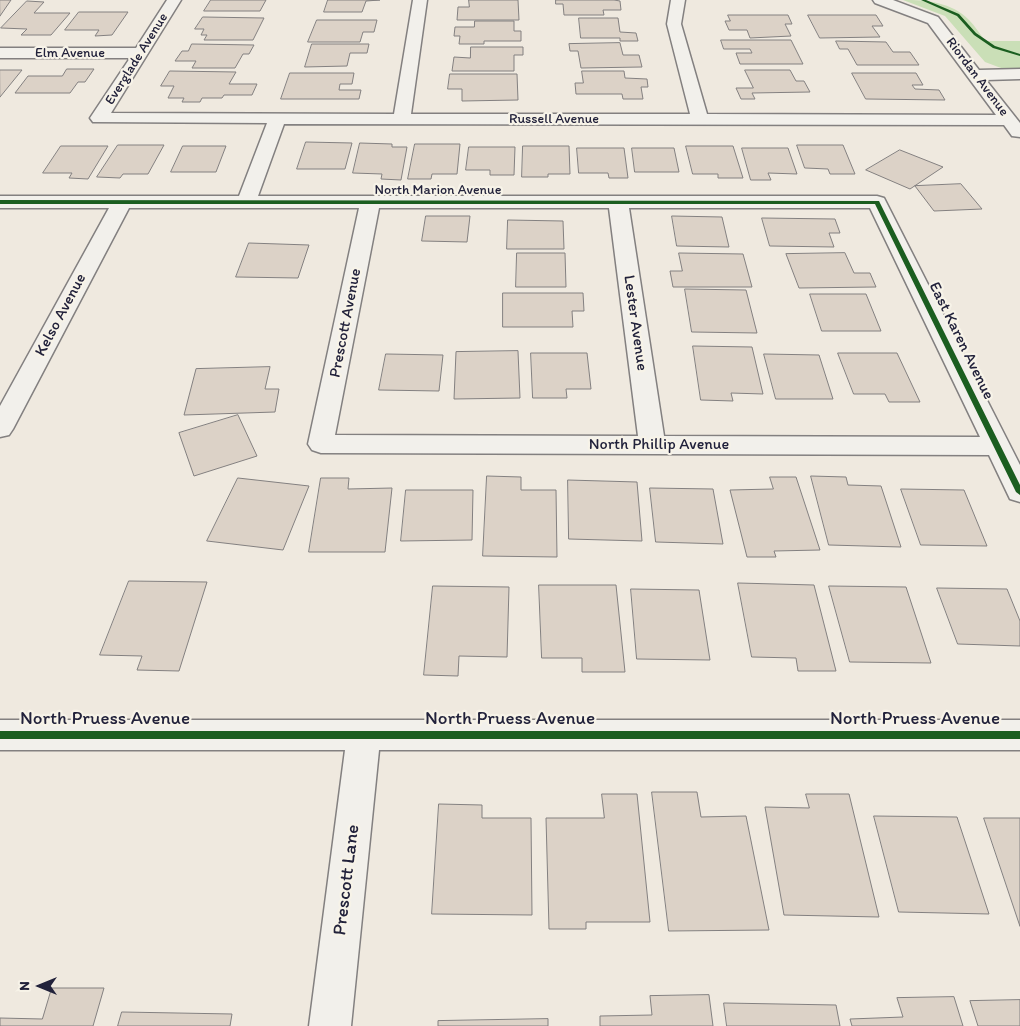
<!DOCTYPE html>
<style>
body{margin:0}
#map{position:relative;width:1020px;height:1026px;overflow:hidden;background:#efe9df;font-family:Itim,sans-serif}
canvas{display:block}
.north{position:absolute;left:15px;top:961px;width:50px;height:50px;-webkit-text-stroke:4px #f7f3e8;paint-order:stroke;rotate:270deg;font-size:14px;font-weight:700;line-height:20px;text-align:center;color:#22223b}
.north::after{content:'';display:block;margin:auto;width:18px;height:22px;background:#22223b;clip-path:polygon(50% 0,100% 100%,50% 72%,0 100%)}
</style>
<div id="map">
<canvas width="1020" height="1026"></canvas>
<div class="north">N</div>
</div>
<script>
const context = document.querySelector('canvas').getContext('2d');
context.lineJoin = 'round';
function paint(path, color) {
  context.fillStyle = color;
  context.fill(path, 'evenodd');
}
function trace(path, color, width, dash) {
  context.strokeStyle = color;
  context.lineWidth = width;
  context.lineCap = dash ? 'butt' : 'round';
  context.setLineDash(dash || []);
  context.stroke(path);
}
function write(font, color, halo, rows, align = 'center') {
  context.font = font + ' Itim,sans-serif';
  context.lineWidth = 4.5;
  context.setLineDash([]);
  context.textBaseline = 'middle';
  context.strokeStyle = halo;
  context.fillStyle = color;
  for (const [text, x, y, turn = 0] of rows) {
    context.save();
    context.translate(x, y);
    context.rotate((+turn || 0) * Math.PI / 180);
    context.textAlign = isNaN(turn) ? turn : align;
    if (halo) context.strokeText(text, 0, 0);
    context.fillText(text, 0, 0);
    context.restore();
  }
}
paint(new Path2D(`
 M903,0c23,0 49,2 66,20 6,6 11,14 16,21h35v27h-19l-16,-6 -40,-46z`), '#cadfb7');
const building = new Path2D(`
 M0,0h11l-11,16z
 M211,0h55l-6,11h-56z
 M328,0h52l-14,1 -4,11h-38z
 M469,0h49l1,20h-62l1,-13h11z
 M556,0h58l6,1 1,9h-18l1,5h-40l-1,-11h-7z
 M27,1l17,1 -10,11h36l-19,22h-30l6,-6 -26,-1z
 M79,12h49l-16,23 -17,1 4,-6h-34z
 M728,15h60l4,9h-7l6,12 -41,2 -3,-8h-18l-4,-9h5z
 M808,15h68l7,11h-11l8,11 -60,1z
 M203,17l61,1 -11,22h-49l3,-5h-6l3,-6h-9z
 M579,18h39l2,14 16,1 2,8h-18v-3h-39z
 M317,20h60l-3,12h-11l-3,10h-52z
 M475,21h39v10h7v10h-37v3h-25l1,-8h-6l1,-9h19z
 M721,40h70l12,24h-63l-4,-11h16l-2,-4h-26z
 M836,41l50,1 7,10h17l9,13h-62l-9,-16h-8z
 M620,43l3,12h16l3,12 -61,1 -3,-17h-8l-1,-7z
 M192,44l62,1 -5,9h-6l-8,14h-43l4,-7h-21l7,-10h6z
 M312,44h57l-2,9h-17l-3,13 -42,1z
 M471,47h52v8h-9v16h-62l2,-14 16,1z
 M67,69h27l-9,13h-7l-8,11h-55l13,-17h34z
 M0,70h22l-22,27z
 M745,70h45l6,11h8l6,11 -58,1 3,6h-14l-5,-11h17z
 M170,71l66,1 -7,12h28l-5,11h-28l-2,3h-20l-2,4h-18l2,-4h-16l6,-12h-13z
 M582,71h42l1,7 22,1 1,8h-7l2,12h-20l-1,-5h-46l-1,-11h8z
 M290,73h64l-2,11h-12l-1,6h22l-2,9h-78z
 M852,73h64l7,12h-11l3,4 24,1 6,10 -79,-1z
 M450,74h67l1,26 -56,1v-12h-14z
 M306,142l46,1 -7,26h-48z
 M360,143l32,1v3h15l-6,33 -20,-1 1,-5 -29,-1z
 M415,144h45l-3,30h-25l-1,5h-23z
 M118,145h46l-16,29h-25l-3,4 -23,-1z
 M797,145h46l12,29h-25l-2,-5 -23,-1z
 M61,146h47l-20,33 -19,-1 3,-5h-29z
 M183,146h43l-10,26h-45z
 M523,146h46l1,28h-22v3h-26z
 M686,146h47l10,32h-25v-4h-25z
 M469,147h46l-1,28h-24v-5h-24z
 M577,148h47l4,30h-19l-1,-5h-29z
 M632,148h42l5,24h-44z
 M742,148h46l9,26 -29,-1 3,7h-20z
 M900,150l43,17 -33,22 -44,-19z
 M961,184l21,25 -48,2 -19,-25z
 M426,216h44l-3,26 -45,-1z
 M672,216l50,1 7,30 -52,-1z
 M762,218l73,1 5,14h-11l5,14 -64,-1z
 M508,220l55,1 1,28h-57z
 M249,243l60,2 -11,33 -62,-1z
 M517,253h48l1,34h-50z
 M679,253l64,1 9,33h-79l-3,-16h12z
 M845,253l9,20h16l6,14 -77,1 -13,-34z
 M685,289l61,1 11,43 -65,-1z
 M503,293h80l1,18h-12l1,16h-70z
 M810,294h56l15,37h-59z
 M693,346l59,1 11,47 -32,-1 2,8 -32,-1z
 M518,351l2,47 -66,1 2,-47z
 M531,353h56l4,36h-25l1,9h-34z
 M838,353h59l23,49h-31l-4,-8h-31z
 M386,354l57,1 -4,36 -60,-1z
 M764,354l55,1 14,44h-57z
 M270,367l-5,22h14l-4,23 -91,3 12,-46z
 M238,415l19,41 -63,20 -15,-43z
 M487,476l34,1v13h35l1,67 -74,-1z
 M811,476l35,1 2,8 33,1 20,61 -72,-2z
 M770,477h26l24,73 -46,1 2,6h-29l-17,-67 43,-1z
 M238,478l71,8 -26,64 -76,-9z
 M321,478h28l-1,11 44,-1 -7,64h-76z
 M568,480l69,2 5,59 -73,-2z
 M650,488l63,1 10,55 -67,-2z
 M901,489l63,1 23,56 -66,-1z
 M406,490h67l-1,50 -71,1z
 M129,581l78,1 -28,89 -42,-1 5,-14 -42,-1z
 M738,583l76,2 22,86h-38l-2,-13 -44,-1z
 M539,585h77l9,87h-43v-14h-40z
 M433,586l76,1 -2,70 -48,-1 -1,20 -34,-1z
 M829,586l77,1 25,76 -81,-1z
 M937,588l70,1 13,32v25l-62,-2z
 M631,589l68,1 11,70 -73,-1z
 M652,792h45l4,25 45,-1 23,114 -100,1z
 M602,794h35l13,128h-64v7h-37l-3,-111h58z
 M806,794h43l30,123 -95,-2 -19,-108 44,1z
 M439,804l43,1v13h49l1,97 -100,-1z
 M874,816l83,1 32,97 -90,-2z
 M984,818h36v108z
 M52,988h52l-11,38h-93v-8l42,1z
 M709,995l4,31h-113v-10l52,-1 -2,-19z
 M954,997l9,29h-111l-2,-7 53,-2 -6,-19z
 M1020,1000v26h-42l-8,-25z
 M724,1003l112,2 4,21h-113z
 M122,1012l110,2 -2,12h-112z
 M548,1019v7h-110v-5z`);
paint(building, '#dcd2c7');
trace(building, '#838080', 1);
const minor = new Path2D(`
 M167,0h14l-70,113 283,1 19,-114h14l-16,114h279l-23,-90 4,-24h14l-4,24 26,90 289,1 -68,-92 -53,-20 -2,-3h20l45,17 41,53 41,-1v10l-34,1 34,43v14l-8,-1 -8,-11 -720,-1 -26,72h619l7,2 136,267v37l-10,-3 -21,-44 -668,-2 -9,-3 -4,-6 51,-236h-230l-116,221 -4,6 -9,2v-31l109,-198h-109v-12h239l28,-73 -174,-1 -3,-4 40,-60h-130v-10h136zM379,208h230l29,228 -303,-1zM629,208h241l110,229 -316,-1z
 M0,720h1020v30h-641l-28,276h-42l36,-276h-345z`);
trace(minor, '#838080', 3);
paint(minor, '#f2f0eb');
paint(new Path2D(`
 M921,0h5l33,14 17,19 19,13 25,8v2l-27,-8 -19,-13 -17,-19z
 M0,200l879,1 141,284v10l-4,-3 -141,-288h-875z
 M0,731h1020v8h-1020z`), '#1b5e20');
write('14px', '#22223b', '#f7f3e8', [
 ["Elm Avenue",70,53],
 ["Everglade Avenue",137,59,-58],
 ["Riordan Avenue",977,77,53],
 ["Russell Avenue",554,119],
 ["North Marion Avenue",438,190]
]);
write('16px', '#22223b', '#f7f3e8', [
 ["Kelso Avenue",61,315,-62],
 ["Prescott Avenue",346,323,-79],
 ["Lester Avenue",635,323,82],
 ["East Karen Avenue",961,341,64],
 ["North Phillip Avenue",659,445]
]);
write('19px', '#22223b', '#f7f3e8', [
 ["North Pruess Avenue",105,719],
 ["North Pruess Avenue",510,719],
 ["North Pruess Avenue",915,719],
 ["Prescott Lane",347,880,-83]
]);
</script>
